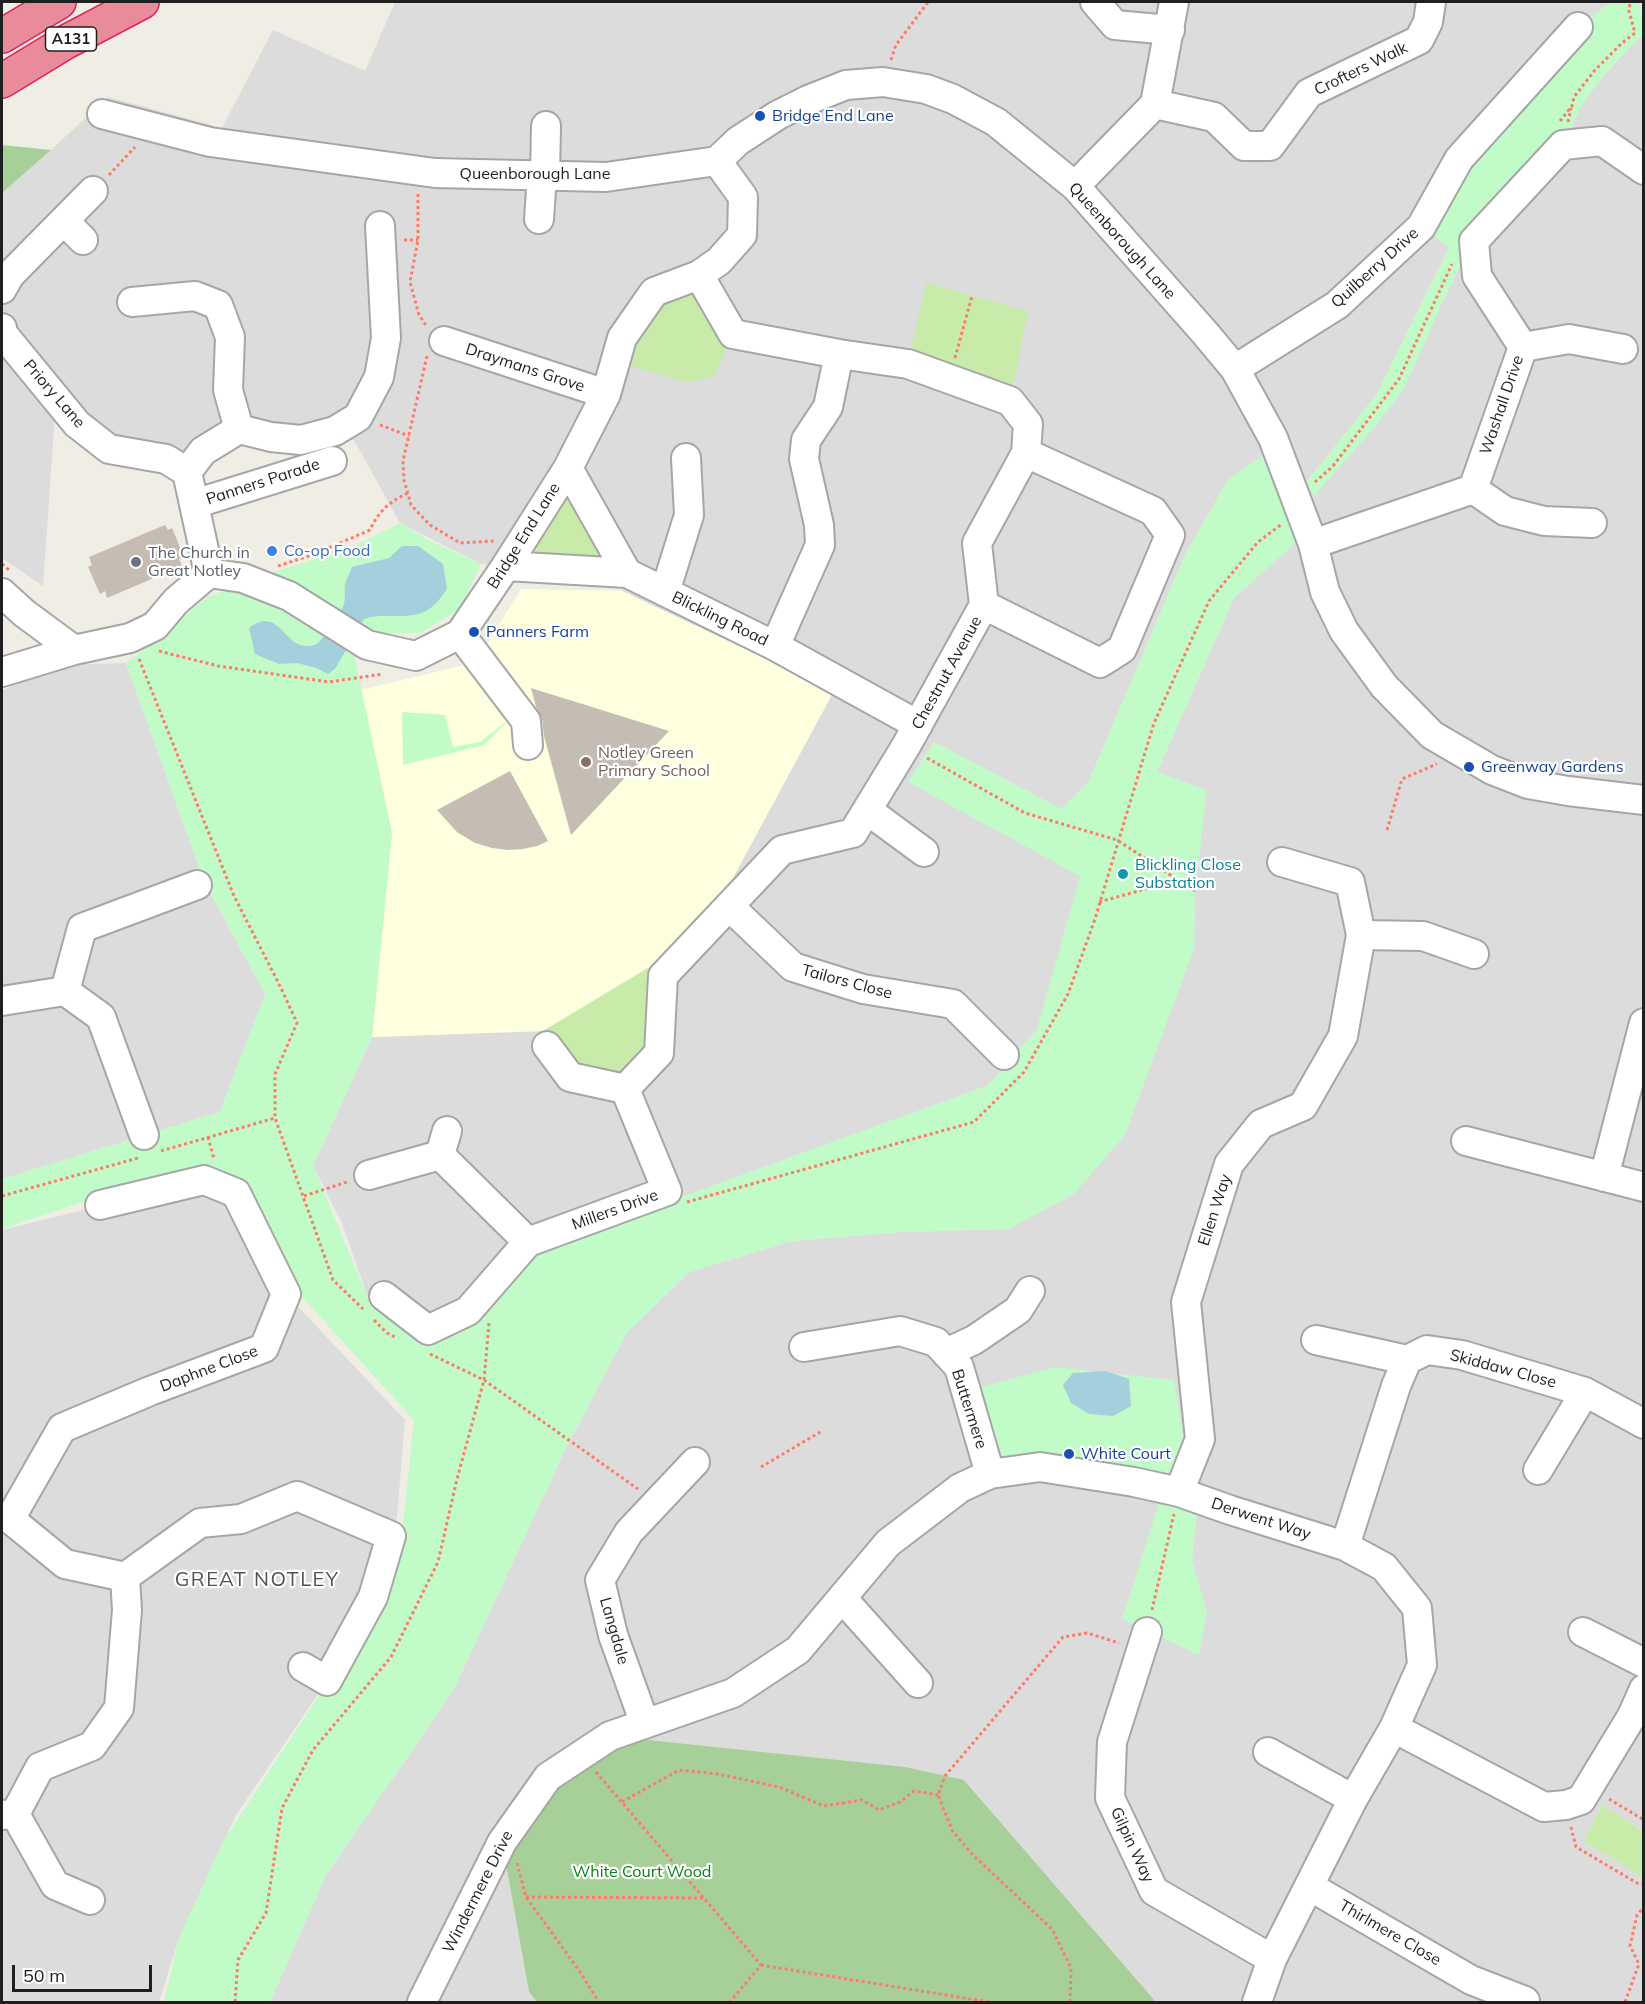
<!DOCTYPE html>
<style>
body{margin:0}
#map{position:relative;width:1645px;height:2004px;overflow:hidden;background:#f0ede5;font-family:Mulish,sans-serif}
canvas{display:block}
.frame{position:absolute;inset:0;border:3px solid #1f1f1f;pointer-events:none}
.scale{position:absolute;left:12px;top:1965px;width:140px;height:27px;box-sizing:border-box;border:3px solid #1f1f1f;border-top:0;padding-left:8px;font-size:18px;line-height:21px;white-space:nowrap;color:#1f1f1f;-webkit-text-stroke:4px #fff;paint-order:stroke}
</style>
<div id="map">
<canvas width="1645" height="2004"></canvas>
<div class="frame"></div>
<div class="scale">50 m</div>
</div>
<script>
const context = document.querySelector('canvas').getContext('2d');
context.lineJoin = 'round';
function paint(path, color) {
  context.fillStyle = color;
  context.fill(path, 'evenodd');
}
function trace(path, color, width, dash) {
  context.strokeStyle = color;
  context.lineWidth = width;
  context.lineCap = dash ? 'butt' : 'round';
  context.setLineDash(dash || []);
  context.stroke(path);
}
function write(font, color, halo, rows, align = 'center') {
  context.font = font + ' Mulish,sans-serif';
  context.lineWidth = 4.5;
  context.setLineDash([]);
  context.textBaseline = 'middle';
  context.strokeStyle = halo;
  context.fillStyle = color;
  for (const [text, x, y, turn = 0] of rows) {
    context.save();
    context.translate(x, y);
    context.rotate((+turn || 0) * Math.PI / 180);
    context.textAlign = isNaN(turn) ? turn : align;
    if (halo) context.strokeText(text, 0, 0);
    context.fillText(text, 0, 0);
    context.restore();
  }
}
paint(new Path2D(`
 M395,2h1216l-33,26 -148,203 19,17 -73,148 -69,85 7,15 131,-199 23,-48 95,-104 18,-39 21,-29 41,-43 1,1797 -42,-25 -18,35 55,34h4v127h-487l-192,-222 -462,62 27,150 8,10h-267l56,-127 127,-184 112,-241 61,-116 63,-62 103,-31 108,-9 109,-3 185,-280 1,-58 -38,-119 77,-174 62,-56 -68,-62 -43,75 -96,226 -27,29 -128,-68 -25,40 172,94 -44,154 -50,56 -231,84 -334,169 -54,-41 -26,-75 -29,-57 59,-129 171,-6 4,15 116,-70 -15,-8 11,-7 174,-270 -211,-100 5,-18 -146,-9 -81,-41 -46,-83 -114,1 -60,35 -78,-14 -47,-48 -12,172 -41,-28v-365l49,-43 57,-53 114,31 51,-98 92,41zM1161,1497l37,2 -6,61z
 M126,663l78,218 61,113 -45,118 -218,67v-488l52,-26z
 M204,1180l32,13 50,101 119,126 -8,96 -24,81 -46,84 -91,134 -57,123 -20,64h-157v-772z`), '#dddcdc');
paint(new Path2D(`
 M521,589l101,2 212,100 -108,200 -67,70 -116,70 -171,6 20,-204 -31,-143 115,-28z`), '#feffdf');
paint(new Path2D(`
 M699,275l34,59 -19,43 -28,5 -70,-20 38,-70z
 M926,283l102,28 -18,90 -102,-37z
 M568,468l59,105 -121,-7z
 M648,968l15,8 -4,77 -34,36 -55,-12 -23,-31 -4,-15z
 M1602,1805l41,26v44h-4l-55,-34z`), '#c8ebaa');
paint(new Path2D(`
 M2,145l49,5 -49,43z
 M610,1736l295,31 59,13 192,222h-619l-8,-10 -27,-150z`), '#a7d099');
paint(new Path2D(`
 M1611,2h28l4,20v12l-41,43 -21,29 -18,39 -95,104 -23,48 -41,92 -29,38 -61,69 -7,-15 69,-86 73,-147 -19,-17 38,-66 110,-138z
 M1265,454l31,88 -62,56 -77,174 50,18 -12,101 -1,58 -69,186 -51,59 -65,35 -109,3 -108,9 -103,31 -63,62 -61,116 -112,241 -127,184 -56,127h-106l15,-64 45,-98 160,-243 18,-61 12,-116 -119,-131 -56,-104 -145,13 -92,31v-50l218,-67 45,-118 -61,-113 -78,-218 25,-18 55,-47 64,-25 80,-25 50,-25 30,18 51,23 -21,45 -39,24h-45l-22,21 38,179 -20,204 -59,129 55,132 54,41 113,-89 452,-164 50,-56 43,-154 -172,-94 26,-40 128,67 27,-28 96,-226 43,-75z
 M402,712l43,3 8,32 27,-5 31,-24 -27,27 -81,20z
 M1055,1367l119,13 9,57 -11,42 -172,-15 -22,-76z
 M1161,1497l37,2 -6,61 15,52 -8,43 -77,-36z`), '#c1fbc7');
paint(new Path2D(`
 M402,546h16l25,18 4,25c-19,28 -28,27 -60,27 -9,0 -15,0 -23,3l-29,50 -7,5 -12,-6 -19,-5 -18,1 -24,-10 -6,-26c31,-23 34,20 60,18 4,-1 7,-1 9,-3 5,-4 25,-34 26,-39 2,-6 0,-13 1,-19 1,-6 5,-12 7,-18l37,-9z
 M1106,1371l23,8 2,27 -18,10 -24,-2 -18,-11 -8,-18 10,-12z`), '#a4d0de');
paint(new Path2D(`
 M165,525l3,5 4,-2 12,29 -5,2 3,7 -75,32 -2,-7 -5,3 -12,-27 4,-2 -3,-8z
 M531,688l138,43 -98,104 -27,-99 -2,-17 -6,-12z
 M510,771l38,70 -11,5 -14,3 -15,1 -16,-2 -17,-5 -18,-11 -20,-22z`), '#c5bcb4');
const minor = new Path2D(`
 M1095,2l20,23 55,5
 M1155,104l59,13 30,29h26l39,-53 110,-53 9,-18 3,-20
 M102,114l108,28 225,31 171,4 111,-16 21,-20 40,-26 30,-15 38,-15 37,-3 43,7 27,10 43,23 79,64 130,147 30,36 38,69 40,106 12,48 19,39 40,55 48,49 60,35 36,14 40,7 76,9
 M545,176l1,-50
 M1075,186l80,-82 19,-102
 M539,219l3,-43
 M64,221l19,19
 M2,289l8,-14 83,-84
 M132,302l63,-6 23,9 12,32 -2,53 11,39 -36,22 -16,21
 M2,328l1,6 74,90 32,25 57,10 21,13 22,101
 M444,341l162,53
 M1523,347l46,-8 54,10
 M1235,369l102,-64 84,-78 38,-68 119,-132
 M239,429l32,8 30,3 34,-9 23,-14 21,-40 7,-39 -6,-112
 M568,468l59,105
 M1473,489l32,22 39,10 48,2
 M194,504l138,-43
 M1313,544l160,-55 50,-142 -46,-71 -3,-35 89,-96 39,-4 42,29
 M506,566l121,7 148,73 143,79
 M665,592l24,-77 -3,-57
 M2,593l22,20 50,37
 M984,605l116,58 22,-14 48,-114 -17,-24 -127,-58
 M460,634l66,87 2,24
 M775,646l45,-101 -1,-20 -15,-66 2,-19 22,-33 11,-53
 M2,672l72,-22 56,-12 25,-12 21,-25 33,-28 34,5 46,18 78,49 49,11 44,-22 46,-68 62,-98 38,-74 16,-56 32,-46 45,-17 20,-14 23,-26 1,-38 -26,-36
 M867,810l57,42
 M729,906l64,61 70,22 90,15 51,51
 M1361,935l62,1 51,18
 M65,991l17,-63 115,-43
 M2,1001l63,-10 36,26 43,118
 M547,1046l23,31 55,12 34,-36 4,-77 119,-126 71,-17 53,-87 78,-141 -7,-62 49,-90 2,-29 -18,-23 -102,-37 -69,-10 -106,-20 -34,-59
 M1466,1141l178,46
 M440,1155l7,-24
 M369,1175l71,-20 88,87
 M1604,1177l40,-154
 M384,1296l44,34 40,-19 60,-69 139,-51 -42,-102
 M1316,1340l91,20
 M804,1347l96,-16 36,11 23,25 31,107
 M946,1353l28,-13 44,-30 12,-19
 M1538,1470l47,-78
 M1179,1492l21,-53 -14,-137 43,-138 32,-40 42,-18 40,-70 18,-101 -11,-53 -68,-20
 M2,1517l8,2 55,45 60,13 2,33 -8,98 -27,38 -52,21 -25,47 -13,1
 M10,1519l52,-91 88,-37 114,-43 22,-54 -50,-101 -32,-13 -104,25
 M1345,1546l51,-160 11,-26 20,-10 35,5 123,37 59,32
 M125,1577l75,-54 41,-4 56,-23 94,40 -18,61 -46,84 -24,-14
 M842,1598l76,85
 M1147,1632l-35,110 -2,56 44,93 118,68
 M1583,1632l61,31
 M645,1724l-32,-89 -13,-55 29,-48 66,-70
 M1394,1728l150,79 22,-2 15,-5 51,-84 12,-27
 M1268,1752l85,47
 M15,1814l40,71 35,15
 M1309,1886l162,94 54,21
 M422,2002l80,-160 46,-65 62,-41 123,-43 65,-43 90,-107 72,-55 30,-14 50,-7 94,15 45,10 51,18 115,36 39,21 33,41 5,57 -28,63 -41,71 -81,160 -15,43`);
const highway = new Path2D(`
 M2,36l57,-34
 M2,81l64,-39 76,-40`);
trace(minor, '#a6a6a6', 32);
trace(highway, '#df215d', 36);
trace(new Path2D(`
 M891,60l5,-15 32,-43
 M1560,121l12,-15 2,-9 21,-27 27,-27 13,-10 -6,-22 1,-9
 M1568,122l3,-14
 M109,175l26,-28
 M418,194v46l-8,42 9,33 8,12
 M404,240h14
 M427,356l-24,105 1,19 7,25 19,20 30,18 34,-2
 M955,358l17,-62
 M380,425l29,11
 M1315,482l18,-16 66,-87 53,-115
 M2,564l7,6
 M278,566l34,-11 58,-25c8,-18 20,-29 38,-37
 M159,651l59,15 111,16 54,-8
 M139,659l95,237 47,92 16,35 -22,51v44l58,162 30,29
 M927,758l98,55 92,27 78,51
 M1387,830l15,-51 35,-15
 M1099,902l79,-22
 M208,1137l6,22
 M161,1151l114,-33
 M2,1196l136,-38
 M304,1196l43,-14
 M687,1202l287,-80 50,-50 44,-78 27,-75 59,-196 55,-122 49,-59 24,-18
 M374,1320l13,13 10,5
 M430,1354l54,26 154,109
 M761,1467l61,-36
 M1152,1610l22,-96
 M596,1772l165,193 -31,37
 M1609,1799l35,21
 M622,1802l57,-32 39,4 61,13 45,19 38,-6 17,10 21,-8 14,-11 24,4
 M1571,1827l5,20 61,36 7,1
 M517,1863l9,34 52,72 21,33
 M526,1897l178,1
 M761,1965l228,37
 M235,2002l3,-42 28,-47 16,-105 31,-58 78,-93 47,-95 19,-83 27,-99 5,-57
 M1070,2002l1,-34 -19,-39 -78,-73 -21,-24 -15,-37 7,-19 118,-139 24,-4 32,10
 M1625,2002l14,-38 -9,-18 7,-31 7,-8`), '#fd7c69', 3, [3, 3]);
trace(minor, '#fff', 28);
trace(highway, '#e98b9a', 33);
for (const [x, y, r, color] of [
 [760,116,6,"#1a4fb4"],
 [272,551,6,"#3f7fe0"],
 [136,562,6,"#6b7280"],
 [474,632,6,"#1a4fb4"],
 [586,762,6,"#8d6e63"],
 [1469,767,6,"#1a4fb4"],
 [1123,874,6,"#0f9aa8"],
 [1069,1454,6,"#1a4fb4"]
]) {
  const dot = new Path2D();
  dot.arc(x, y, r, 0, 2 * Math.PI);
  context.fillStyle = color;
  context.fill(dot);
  trace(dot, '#fff', 2);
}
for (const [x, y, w] of [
 [71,39,51]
]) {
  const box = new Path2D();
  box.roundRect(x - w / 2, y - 12, w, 24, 4.5);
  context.fillStyle = '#fff';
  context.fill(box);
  trace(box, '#1f1f1f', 1.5);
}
write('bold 15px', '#1f1f1f', null, [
 ["A131",71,39]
]);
write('16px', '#1f1f1f', '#fff', [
 ["Crofters Walk",1361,69,-26],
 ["Queenborough Lane",535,174],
 ["Queenborough Lane",1122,241,48],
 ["Quilberry Drive",1375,268,-42],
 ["Draymans Grove",525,368,18],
 ["Priory Lane",54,394,49],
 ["Washall Drive",1502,405,-71],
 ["Panners Parade",263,482,-18],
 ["Bridge End Lane",524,536,-58],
 ["Blickling Road",720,619,26],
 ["Chestnut Avenue",947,673,-61],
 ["Tailors Close",847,982,15],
 ["Millers Drive",615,1210,-20],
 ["Ellen Way",1215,1210,-72],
 ["Daphne Close",209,1369,-21],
 ["Skiddaw Close",1503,1369,15],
 ["Buttermere",969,1409,72],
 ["Derwent Way",1261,1519,18],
 ["Langdale",614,1631,74],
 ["Gilpin Way",1132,1845,65],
 ["Windermere Drive",478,1892,-63],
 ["Thirlmere Close",1390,1933,30]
]);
write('16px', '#164399', '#fff', [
 ["Bridge End Lane",772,116],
 ["Panners Farm",486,632],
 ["Greenway Gardens",1481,767],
 ["White Court",1081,1454]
], 'left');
write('16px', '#366cbe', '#fff', [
 ["Co-op Food",284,551]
], 'left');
write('16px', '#5b616d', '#fff', [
 ["The Church in",148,553],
 ["Great Notley",148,571]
], 'left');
write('16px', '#785e54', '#fff', [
 ["Notley Green",598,753],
 ["Primary School",598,771]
], 'left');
write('16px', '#0d838f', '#fff', [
 ["Blickling Close",1135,865],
 ["Substation",1135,883]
], 'left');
write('16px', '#098116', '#fff', [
 ["White Court Wood",642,1872]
]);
context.letterSpacing = '1.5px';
write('20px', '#525252', '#fff', [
 ["GREAT NOTLEY",257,1580]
]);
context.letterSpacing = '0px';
</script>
